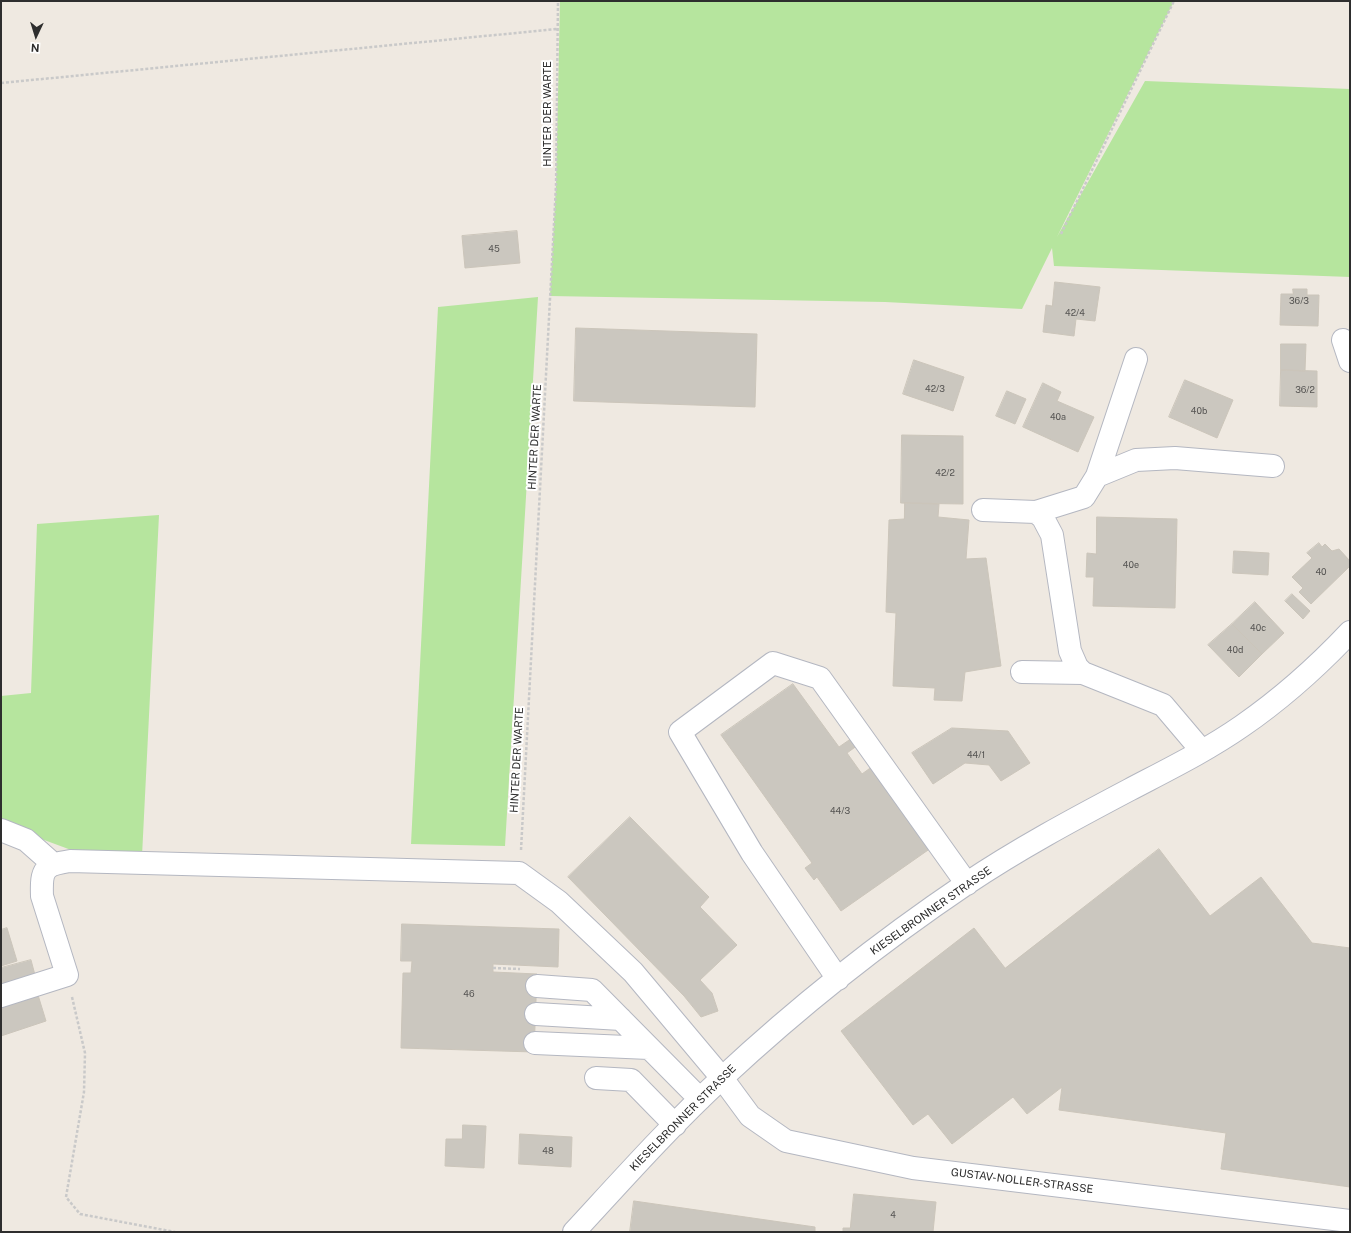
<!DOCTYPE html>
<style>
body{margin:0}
#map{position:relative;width:1351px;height:1233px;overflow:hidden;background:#efe9e1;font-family:"Public Sans",sans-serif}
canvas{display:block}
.frame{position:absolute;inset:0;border:2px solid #2e2e2e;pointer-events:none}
.north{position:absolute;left:16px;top:16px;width:40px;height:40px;-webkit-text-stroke:3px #fff;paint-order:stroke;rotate:184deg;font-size:11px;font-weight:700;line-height:16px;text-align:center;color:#2e2e2e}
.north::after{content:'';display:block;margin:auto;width:14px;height:18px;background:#2e2e2e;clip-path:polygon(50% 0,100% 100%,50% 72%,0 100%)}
</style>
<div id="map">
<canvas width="1351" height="1233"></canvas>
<div class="frame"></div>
<div class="north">N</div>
</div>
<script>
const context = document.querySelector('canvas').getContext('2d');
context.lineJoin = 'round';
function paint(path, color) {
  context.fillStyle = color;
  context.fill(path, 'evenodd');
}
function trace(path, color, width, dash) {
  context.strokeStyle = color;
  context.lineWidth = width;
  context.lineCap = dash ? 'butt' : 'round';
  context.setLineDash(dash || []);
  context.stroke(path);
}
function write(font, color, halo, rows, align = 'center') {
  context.font = font + ' "Public Sans",sans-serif';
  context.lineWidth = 4;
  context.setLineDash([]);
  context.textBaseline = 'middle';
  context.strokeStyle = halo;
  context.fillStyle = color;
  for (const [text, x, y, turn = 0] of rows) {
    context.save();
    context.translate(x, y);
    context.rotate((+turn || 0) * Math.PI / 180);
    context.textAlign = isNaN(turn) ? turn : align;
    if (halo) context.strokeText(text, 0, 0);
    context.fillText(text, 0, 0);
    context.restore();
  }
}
paint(new Path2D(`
 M560,1h614l-117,236 88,-156 205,8v188l-296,-11 -2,-18 -30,61 -137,-7 -335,-6 6,-111z
 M538,297l-33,549 -94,-2 27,-537z
 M159,515l-17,341 -60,-2 -81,-30v-128l30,-3 6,-169z`), '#b6e59e');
const building = new Path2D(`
 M517,231l3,32 -55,5 -3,-32z
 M1055,282l45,5 -5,34 -19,-2 -2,17 -31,-4 3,-27 6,1z
 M1293,289h14v6h12l-1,31 -38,-1 1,-31h12z
 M576,328l181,6 -2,73 -181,-6z
 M1281,344h25l-1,27 -24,-1z
 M914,360l50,17 -11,34 -50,-17z
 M1281,370l36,1v36l-37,-1z
 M1185,380l48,20 -16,38 -48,-21z
 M1043,383l18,9 -4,9 37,16 -16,35 -55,-25z
 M1007,391l19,8 -11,25 -19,-8z
 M902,435l61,1v68l-62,-1z
 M905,503l34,1 -1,13 31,3 -3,39 20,-1 15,108 -36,6 -3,29 -28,-1 1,-12 -42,-2 3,-73 -10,-1 3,-92 15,-1z
 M1097,517l80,2 -2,89 -82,-2 1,-29h-8l1,-24 9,1z
 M1319,543l3,4 3,-3 7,7 7,-2 11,12v5l-39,38 -12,-12 4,-4 -11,-11 20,-19 -5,-5z
 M1234,551l35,2 -1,22 -35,-2z
 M1292,594l18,17 -7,8 -18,-18z
 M1255,602l29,31 -22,21 -30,-30z
 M1232,624l30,30 -23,23 -31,-32z
 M793,684l46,63 13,-9 6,7 -11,8 15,21 11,-8 58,82 -90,63 -24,-34 -3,3 -9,-12 7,-5 -91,-128z
 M952,728l56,3 22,32 -29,18 -12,-16 -24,-2 -32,21 -21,-31z
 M630,817l79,80 -9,10 37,38 -37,35 12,13 6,18 -17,6 -17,-21 -116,-119z
 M1159,849l51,67 51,-39 51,66 38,5v239l-129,-18 5,-36 -167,-23 3,-23 -35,27 -14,-17 -61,47 -24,-30 -15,11 -72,-94 133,-103 31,40z
 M402,924l157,5 -1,38 -65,-3v8l44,2 -3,78 -133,-4 2,-75h8l1,-12h-11z
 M7,928l10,33 -16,5v-36z
 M31,960l4,15 -34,9v-16z
 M38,995l8,26 -45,15v-29z
 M463,1125l23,1 -2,42 -39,-2 1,-27h16z
 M520,1134l52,3 -1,30 -52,-3z
 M854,1194l82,8 -3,30h-90v-4h7z
 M634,1201l181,26v5h-185z`);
paint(building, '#cbc7bf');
trace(building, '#cbc5ba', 1);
const minor = new Path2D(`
 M1343,340l7,21
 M1097,476l39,-117
 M983,510l53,2 7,6 9,17 18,116 7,16 6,6 80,32 39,46
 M1036,512l48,-15 13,-21 39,-16 39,-2 98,8
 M1022,672l61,1
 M1,830l25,10 26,23
 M838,979l-86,-126 -72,-121 93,-69 47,15 147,206
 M537,986l55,4 108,109
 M1,996l66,-21 -25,-79c-1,-27 2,-31 28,-35l449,12 40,29 74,70 89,106 28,38 36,25 127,27 437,53
 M536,1014l85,5
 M535,1043l114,5
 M596,1078l35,2 44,45
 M574,1232c48,-52 96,-106 148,-154 74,-69 161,-138 244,-194 52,-35 108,-65 163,-94 38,-20 77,-39 113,-64 39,-27 75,-59 108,-94`);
trace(minor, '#b4b7c1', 24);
trace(new Path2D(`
 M1,83l556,-54
 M1061,234l113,-233
 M521,850l35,-665 2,-184
 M493,968l27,1
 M72,997l13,56 -1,39 -18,105 14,17 95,18`), '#c9c9c9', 2.5, [3, 2]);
trace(minor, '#fff', 22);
write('9px', '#555452', null, [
 ["45",494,249],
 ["36/3",1299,301],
 ["42/4",1075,313],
 ["42/3",935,389],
 ["36/2",1305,390],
 ["40b",1199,411],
 ["40a",1058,417],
 ["42/2",945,473],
 ["40e",1131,565],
 ["40",1321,572],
 ["40c",1258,628],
 ["40d",1235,650],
 ["44/1",976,755],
 ["44/3",840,811],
 ["46",469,994],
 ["48",548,1151],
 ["4",893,1215]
]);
write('11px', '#2e2e2e', '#fff', [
 ["HINTER DER WARTE",548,114,-90],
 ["HINTER DER WARTE",535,437,-87],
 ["HINTER DER WARTE",517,760,-87],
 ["KIESELBRONNER STRASSE",931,911,-35],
 ["KIESELBRONNER STRASSE",683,1118,-45],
 ["GUSTAV-NOLLER-STRASSE",1022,1181,7]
]);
</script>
